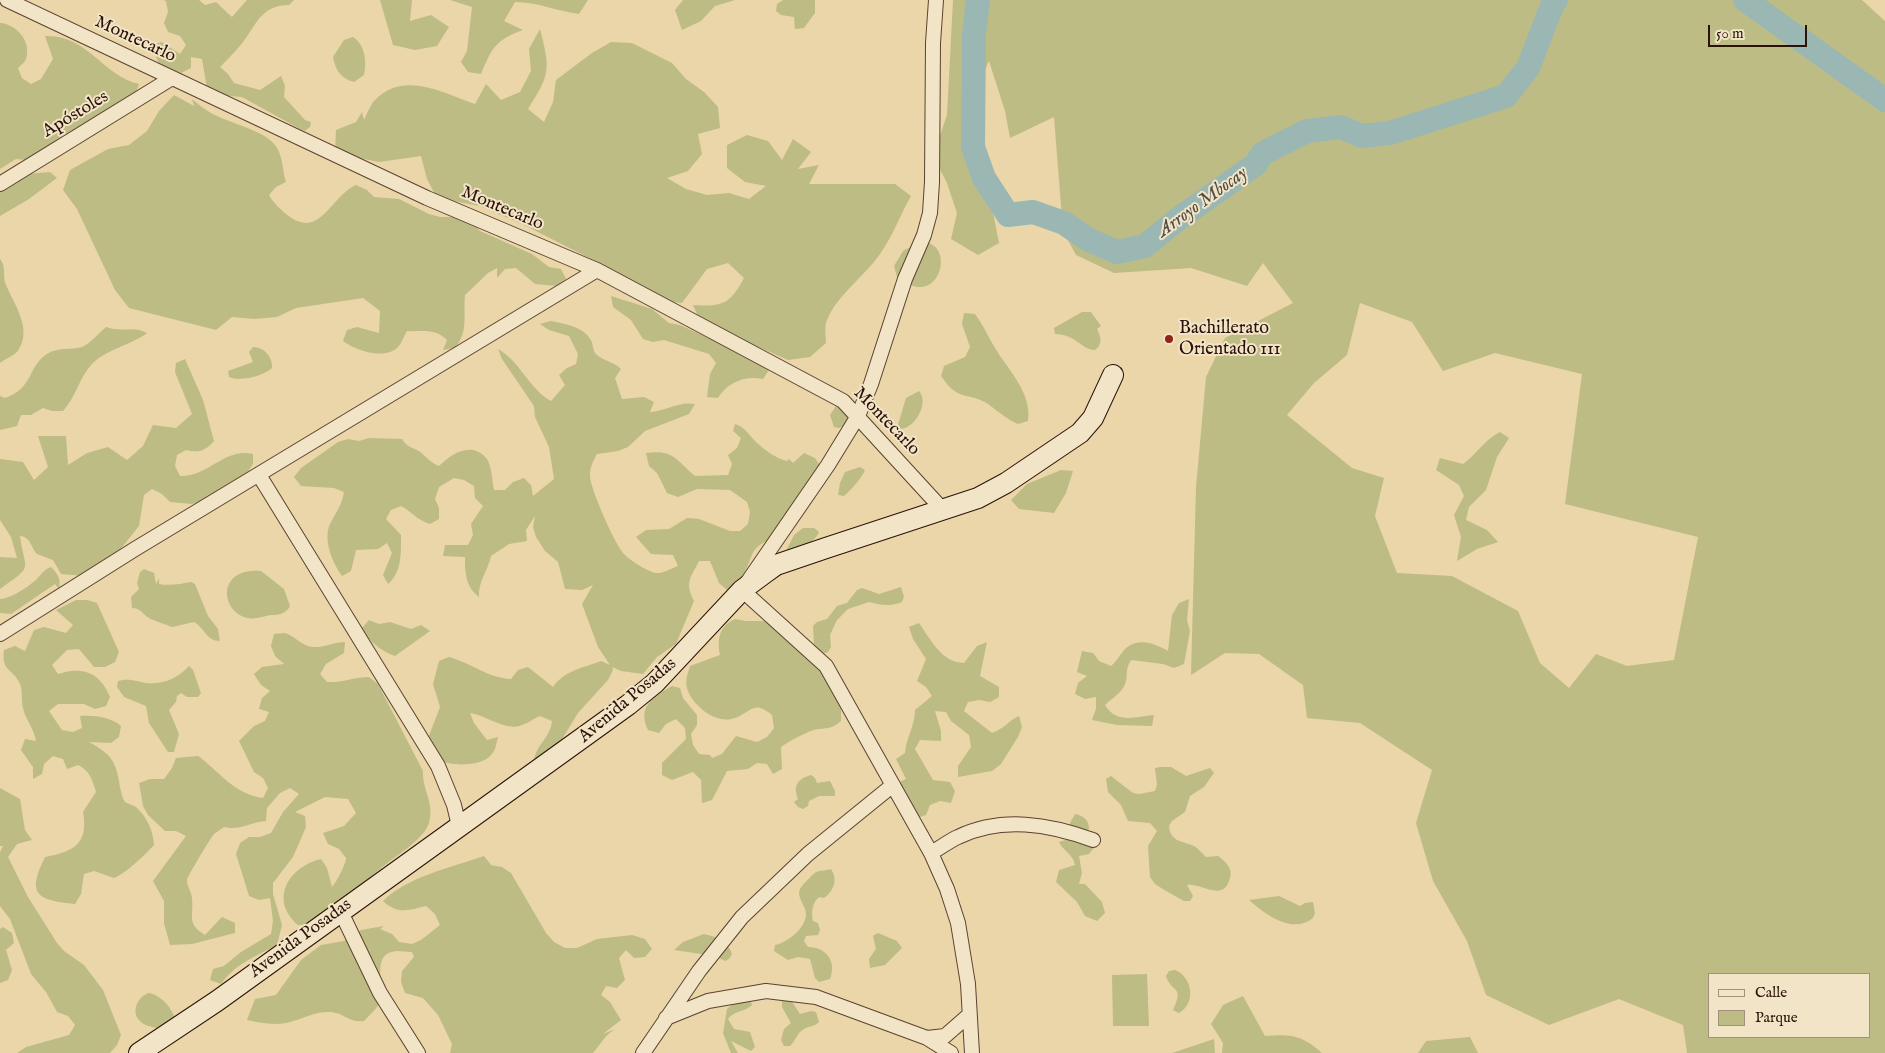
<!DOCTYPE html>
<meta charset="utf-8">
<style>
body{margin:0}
#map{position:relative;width:1885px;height:1053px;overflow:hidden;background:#ead6a9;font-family:"IM FELL English",serif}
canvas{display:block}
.legend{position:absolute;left:1708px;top:973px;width:162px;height:65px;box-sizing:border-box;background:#f1e4c7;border:1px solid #a2907a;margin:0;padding:6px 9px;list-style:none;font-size:15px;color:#2b1107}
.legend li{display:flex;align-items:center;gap:10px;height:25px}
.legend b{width:25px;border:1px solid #a2907a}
.scale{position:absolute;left:1708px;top:25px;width:99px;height:22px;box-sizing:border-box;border:2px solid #2b1107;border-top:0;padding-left:6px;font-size:15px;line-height:18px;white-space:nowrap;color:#2b1107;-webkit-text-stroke:4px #f1e4c7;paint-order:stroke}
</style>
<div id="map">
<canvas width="1885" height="1053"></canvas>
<ul class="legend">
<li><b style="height:6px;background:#f1e4c7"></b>Calle</li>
<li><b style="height:14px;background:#bdbc84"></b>Parque</li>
</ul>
<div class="scale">50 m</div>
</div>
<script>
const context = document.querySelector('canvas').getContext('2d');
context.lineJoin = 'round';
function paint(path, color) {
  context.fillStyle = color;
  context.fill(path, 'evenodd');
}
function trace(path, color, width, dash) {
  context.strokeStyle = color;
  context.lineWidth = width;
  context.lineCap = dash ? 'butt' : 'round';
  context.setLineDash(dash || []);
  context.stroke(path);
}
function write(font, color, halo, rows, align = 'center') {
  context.font = font + ' "IM FELL English",serif';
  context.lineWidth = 4;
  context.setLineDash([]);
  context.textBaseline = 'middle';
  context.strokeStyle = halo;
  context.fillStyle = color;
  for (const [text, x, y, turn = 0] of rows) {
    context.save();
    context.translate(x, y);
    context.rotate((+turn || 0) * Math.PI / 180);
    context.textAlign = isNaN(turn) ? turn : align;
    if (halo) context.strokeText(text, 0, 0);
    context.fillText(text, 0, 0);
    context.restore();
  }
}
paint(new Path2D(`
 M163,0h36l6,5 11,-3 16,15 15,-17h47l-5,5c-24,1 -29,12 -41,30 -8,12 -18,22 -28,32l8,7 6,9 26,7 21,-14 4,10 -1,11 21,23 6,2 -1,5 -5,4 -5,-2 -58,-32 -25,-2 -10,-6 -5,-30 -11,-2v11l-10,5 -21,-7 -9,-21 11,-3 18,12 6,-9 -6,-9 -12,-4 -4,-9 4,-11 -2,-11z
 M380,0h32l-2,21 21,-6 18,12 -12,19 -22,4 -22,-5z
 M450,0h138l-9,14c-24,-3 -40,-12 -64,-12l-11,19 19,9c-28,10 -31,18 -42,44l-13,-2 -7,-10 6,-11 5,-44z
 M683,0h52l-20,6 -14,15 -19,9 -7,-20z
 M783,0h32v13l-11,15 -9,1 -1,-12 -13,-2 -5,-4 1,-7z
 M953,0h909l23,21v1032h-198l-4,-28 -64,-26 -70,26 -63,-30 -19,-54 -34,-60 -17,-58 16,-53 -72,-47 -53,-5 -4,-33 -44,-31 -34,-1 -34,22 5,-188 10,-110 19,-39 68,-35 -30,-40 -16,23 -56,-18 -77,5 -38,-18 -13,-24 -9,-114 -44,21 -5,-27 -16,-50 -15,32 2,44 3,27 10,28 10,51 -21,12 -27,-16 6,-26 -10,-30 -14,-27 14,-41zM1360,303l52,19 31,49 52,-18 87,21 -17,130 133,33 -24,123 -47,6 -31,-12 -27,34 -29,-25 -22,-52 -66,-35 -55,-3 -22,-57 9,-38 -32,-10 -65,-53 27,-32 33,-28zM1709,974h160v63h-160z
 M0,23c16,1 32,18 26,36 -1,3 -6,7 -8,9l4,10 9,6 10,-5 12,-20 -8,-23c42,-2 58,40 94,48l-3,9 -74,43 -35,24 -11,-1 -16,10z
 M540,29c10,40 11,44 -12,80l16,13 9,-20 3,-22 36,-27 19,-11 21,1 40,20 14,16 18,13 14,15 2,21 -22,6 4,20 -14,17 -21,7 19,11 21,6 22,-2 20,6 17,-13 -21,-4 -18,-14v-23l20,-10 21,6 14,19 11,-21 18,13 -13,17 21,-4 -10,19h86l16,12c-11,19 -18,40 -31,58 -15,22 -43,41 -53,66 -3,6 -1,16 -1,23l-16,14 -22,3 -41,-18 -44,-14 -10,-23c30,2 37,-1 51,-27l-16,-15 -21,6 -25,34 -21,-2 -60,-37 -79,-40 -42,-18 -43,-8 -10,-19 -6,-23 -42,6 -44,-9 1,-23 20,-8 6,-10 2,8c3,-6 6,-15 11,-20 29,-30 68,-7 100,4l11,-20 15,16 19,-8 11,-21 -2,-22z
 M353,37c12,8 14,24 11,38l-10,7c-13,-3 -19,-13 -21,-25l11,-17z
 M174,95l20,11 -2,-7c6,5 12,10 19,14 19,11 61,18 68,39 4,9 4,21 7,30l-10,5 -7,8c5,9 12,15 21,22 31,21 40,-20 66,-32l11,5 7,7 25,2 30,15 11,3h22l10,5 8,9 52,23 17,13 12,2 5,10 -9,7 -22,-2 -19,-16 -11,1 -8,9v-10l-9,5 -23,22c-2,20 4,36 -10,53l-12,2 4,-10c-12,-12 -24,-8 -40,-9 -3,5 -6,14 -10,17 -13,12 -43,2 -54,-7l4,-11 10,-3 22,6 1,-22 -17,-13 -67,10 -19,9 -23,2 -22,-2 -16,13 -87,-22 -14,-18 -38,-81 -14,-19 7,-20 38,-21 21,-4 18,-14 12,-20z
 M50,172l7,6 -28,21 -29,17v-25l27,-17z
 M920,242c31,-2 25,46 -1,45 -7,0 -16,-6 -22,-10l-3,-11 9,-15z
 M0,259c7,8 2,18 6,26 8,19 26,43 13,64 -4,7 -13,9 -19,14z
 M611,296l41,13 17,14 11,2 50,23 39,22 -6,9c-17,-4 -36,3 -45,19l-11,-1 3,-23 6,-11 -7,-9 -45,-14 -11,2 -10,-3 -12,-19 -18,-13z
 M1082,312h9l10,14 -4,3c4,8 6,15 -2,21 -14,0 -17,-15 -40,-16l-1,-6z
 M964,313l11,1c9,12 14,25 22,37 13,21 35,43 31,70l-10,3c-12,-5 -20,-13 -30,-20 -20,-13 -29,-1 -47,-28l3,-10 21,-9 5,-10 -8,-23z
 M551,321c15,3 34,6 41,21 1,4 1,8 3,11 7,8 18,8 26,16l-6,9 7,21 22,-2 10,5 -4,10c16,-1 29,-11 45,-8l-6,10 -44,17 -17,16 -10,4 -21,3c-4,7 -7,13 -7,22 0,12 23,63 31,74 4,8 27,22 35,23 7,1 16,-5 22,-7l-5,-11 -22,-1 -15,-17 10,-7 23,-1 18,-11 12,1 31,12h10l8,-7 2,-12 -3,-10 -17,-12 -33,-1 -19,8 -11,-4 -10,-20 -8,-7 -3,-13c28,-4 30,7 49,23l33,-1 4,-11 -4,-9 9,-7 4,-10 -8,-7 2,-7c10,3 14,11 21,18 9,8 19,16 31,19l2,-2 4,4 11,-10 11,5 6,9 -52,73c-21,9 -15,17 -25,33 -4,7 -10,12 -17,17l-8,-7 -9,-22h-11c-8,17 -15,20 -5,40l-18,43 -19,13 -14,17 -22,-3 -9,-4 1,3 -5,10 -30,33 -17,28 -27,19c3,-17 16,-21 18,-39l-12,-5c-6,2 -11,7 -18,9 -15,7 -37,-10 -52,-12l4,10 13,17 11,-3c-2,7 -2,13 -7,18 -8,11 -40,12 -51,5 -6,-3 -10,-14 -13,-19l13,-34 -7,-23 6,-23 10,-4c22,6 39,21 62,22l7,-9 10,-3 25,20c12,-17 30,-19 48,-26l9,4 -12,-18 -16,-43 11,-19 -11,5 -17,-1 -7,-27 -13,-11 -9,-14 -3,-10 2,-11 -9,14 1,11 -18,3 -18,12c-3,15 -13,25 -12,41 -13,-10 -14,-23 -14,-40l-22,-1 2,-11h23l5,-10 -2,-11 12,-18 -8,-8 -1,-12 -10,-6 -10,-2 -15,9 -4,12 4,9v11l-9,5c-13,-4 -18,-12 -29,-18l-10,4 -5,9 15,16c0,18 1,37 -13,49l-5,-9 9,-22 -5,-10 -9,6 -22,1 -5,21 -9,5c-10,-14 -19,-36 -12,-52 6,-12 12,-19 14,-32l-10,-4 -33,-2 -7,-9 7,-9 37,-26 10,-3 11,2 10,-3 33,1c5,8 9,8 17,12 7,5 10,11 20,15 12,-12 33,-26 48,-7 5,8 5,22 7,31h11l8,-8 11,-4 7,7 2,11 21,-17 -5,-32 -14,-30 -1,-11 -32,-47 -4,-10c22,12 30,39 53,52l14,-16 -6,-10 8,-7 9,-4 2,-10 -9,-18 -20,-6 -9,-6z
 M106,327c17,6 27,-2 41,6 -16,12 -40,16 -55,31 -13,14 -16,33 -29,47h-11l-9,-3 -12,7h-10l-4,11 -17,4v-34l5,2c29,-10 22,-31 42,-44 10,-7 24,-4 35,-7 9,-4 17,-14 24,-20z
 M253,347c11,0 20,10 19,21 -9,8 -31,14 -43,9l-1,-6 25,-9 -4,-10z
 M185,359l18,41 11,41c-9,10 -15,12 -28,9l-9,5 -2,11 5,10c28,1 45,-29 73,-22v10l-6,9 -45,28 -10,3 -22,-2 -8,-8 -10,-5 -8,6 -5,31 -20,25 -35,25 -23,-2 -8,-14 -16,-6c-6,-6 -6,-17 -17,-18 5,37 15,28 -20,53v-32l17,1 -6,-21 -11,-17v-61l23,3 11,18 14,-13 -10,-31h28l2,29 19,-12 21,-6 19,13 16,-14 10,-21 23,3 16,-14 -17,-42 1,-9z
 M919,391c12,13 -8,43 -22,37l9,-30z
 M841,404l7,8 1,11 -10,5 -5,-1 -4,-12 6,-9z
 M1500,432l9,6 -12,19 -11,33 -17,17 -3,13 21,10 11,12 -21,7 -20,12 4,-24 -7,-22 10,-19 -5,-11 -23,-15 4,-12 23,6c14,-10 21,-24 37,-32z
 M860,467l5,3c-4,9 -13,19 -21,26l-6,-1 2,-12 5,-11z
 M1061,470l12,1 -7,22 -12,20 -35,-4 -8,-9 16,-16z
 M803,528h11l5,4c-6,13 -20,16 -33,19l8,-16z
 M51,567c7,7 10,12 8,22l-4,-5 -44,30 -11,-1v-14c12,-1 26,-11 36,-19 5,-5 8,-11 15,-13z
 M144,569l10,4 2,11 3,-6v6c11,2 21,0 32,-2l4,2 13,32 10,13 2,12c-14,0 -15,-13 -26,-19l-22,5c-7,-3 -17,-6 -23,-9 -7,-4 -8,-10 -17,-10l-1,-11 8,-8 -2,-6 3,-11z
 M261,571l23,18 6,17c-4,8 -11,9 -19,9 -8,1 -15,5 -23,3 -26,-4 -34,-50 13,-47z
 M901,587l3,10 -2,5c-13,5 -21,3 -33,0l-21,7 -11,11 -7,15 1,12 -3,5 -5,2 -9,-7 -1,-21 4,-4 10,-3 10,-13 10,-3 10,-13 5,-2 17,6z
 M1189,599l-2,21 3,11 -6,33 -10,4 -11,-4 -32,-4c-7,12 -2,14 -6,24 -3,9 -13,14 -20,21 11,19 30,12 49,10l-2,11 -35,-1 -25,-5 4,-11v-12l-11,2 -10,-5 3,-11 9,-7 -10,-4 5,-21 11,2 6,8 12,5c6,-5 10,-13 15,-18 14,-11 29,-4 42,3l4,-36 7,-12z
 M76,600h11l10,3 22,49 -4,10 -10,5h-11l-15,-18 -12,1 -15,15 6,9c24,-8 42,-2 52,23l-4,9 -11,3 -11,-5h-26l-9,7 13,19 11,2 9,-4 -2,-12c14,-1 31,1 41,10l-2,11 -8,6 -22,-1c23,13 27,19 31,45 1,4 2,11 5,15 3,2 8,3 11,5 11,10 17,23 18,38 -8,9 -29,29 -40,33l-20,-7 -10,3 -3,20 -6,10c-38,-4 -49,-9 -30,-47 28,-5 44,-13 38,-45l13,-20c-4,-13 -6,-21 -18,-27l-11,4 -4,-10 -10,-3 -9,8 -2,10 -9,5v-12l-12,-17 4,-11 11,2c-2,-13 -11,-22 -13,-33 -2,-8 0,-17 -3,-24 -7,-16 -19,-12 -16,-34l11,-4 10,5 9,-21 10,-3 22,6 7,-8 -17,-15z
 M735,619l11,2h23l46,45h11l15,33v22c-8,7 -12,7 -22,8 -8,0 -31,13 -38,18l1,22 -9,5 -6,-10 -10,-1 -9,6 -21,2 -15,29 -10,3 -1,-23 -8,-8 -21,8 -10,-5v-12l24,-24 -1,-11 -9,-9 -10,5 -7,9 -11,-3c-11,-24 5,-33 24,-44l8,2 3,10 14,17v10l-6,9 2,11 6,9 11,1 2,3 10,-4 14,-18 21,6 10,-5 7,-9 -2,-13c-21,-17 -21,0 -41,4 -17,4 -40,-15 -44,-31 -2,-8 1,-15 3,-22l30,-11c-3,-16 -1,-29 15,-36z
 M369,620l10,4 11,-2 21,7 10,-4 9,6 -35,25c-16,-6 -25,-14 -33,-28z
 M919,623c12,17 22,39 45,40l13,-17 10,-4 -7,34 19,11v10l-9,5 -11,-2 -11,2 -4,9 28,22c12,-4 16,-12 27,-17l3,11 -4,10 -17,27 -9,7 -34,6v-11l13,-19 -2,-12 -18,-14 -5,-9 -11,-1 6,20v10l-21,-1 -5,9 18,31 17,2 5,9 -4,12 -11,-2 -10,4 -4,10 -9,3 -24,-33 13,-6 -10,-20 9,-6c1,-15 10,-27 10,-43l17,-14 -6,-9 -9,-6 9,-22 -13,-20 -4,-12z
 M285,633c10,3 18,14 28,14 11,1 21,-5 32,-5l-1,11 -18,11 -6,10 7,8c16,1 27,-5 42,-5l9,7 45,87c-1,19 12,32 6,52 -6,18 -36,34 -50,47 -18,15 -33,29 -53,44 -5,3 -11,9 -16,11 -3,1 -8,0 -12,0 -29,-25 -10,-58 23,-66l6,9 5,19c4,-4 14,-23 14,-29l-7,-9 -11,-5 -5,-11 21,-7 12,-13 -8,-14 -23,-2 -30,15 10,4 1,11 -13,30 -20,26v11l9,31 -5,20c-21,11 -42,19 -56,39l-11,-4 3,-11 11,-3 17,-14 30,-18 2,-13 -3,-23 -11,2 -10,-4 -13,-42 4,-11 9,-6h11l11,-4 12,-21 16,-18 -9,-6 -10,5 -13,15 -1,13c-16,1 -25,10 -42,6 -3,2 -7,5 -10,7 -4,5 -27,43 -27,46 0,7 5,12 5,19 2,18 -6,24 13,36l17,-18 13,6v10l-43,11 -22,1 -6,-22v-22l-11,-20 33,-45 -10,-5h-11l-17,-16 -5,-9 -4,-23 11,-4h14l8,-11 4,-10 22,-2c22,16 36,38 65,42l5,-10 -5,-10 -9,-6 -15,-31 15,-15 11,-5 4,-9 -10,-3 3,-11 8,-7 -9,-6 -7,-11 8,-7 22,-3 -9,-8 -4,-10 3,-12z
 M189,666l4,4 8,23 -3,4h-11l-6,-4 -4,3 -1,6 -7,8 10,24 -5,18h-6l-19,-29 -3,-17 -22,-9 -7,-10 1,-6c11,-3 17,0 28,2 17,2 32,-5 43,-17z
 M1160,767h11l15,9 24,-8 4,5 -10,14 -14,9 -5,16 -13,9 -3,5c1,16 14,15 25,20 4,2 9,8 12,11l12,-1c7,5 15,12 12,22 -6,25 -28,5 -43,7l6,11 -3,5h-6l-18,-10 -11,-7 -5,-7 -2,-31 9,-15 -7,-8 -22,-2 -7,-16 -13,-13 -2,-13 5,-3 22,17 6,1 16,-3 2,-6 -2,-17z
 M811,775l4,3 2,5 13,-2 5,10v5h-16l-10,5 -1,5 -5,3 -5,-2 -4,-5 4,-3c-5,-13 -1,-20 13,-24z
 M0,788l20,11 5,31 7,10 -15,4 -9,13 20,40 29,46 7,8 20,14 19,25 18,45 -4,10 -7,8h-93l9,-6 43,-12 6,-10 -7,-9 -11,-4 -11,-20 -15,-18 -21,-55 -10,-13v-54l3,-6h-3z
 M1075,814c9,2 14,6 14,15l-6,3 14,12 -8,10 -10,2 3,17 -3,11h6l17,18 3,11 -8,8 -12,-5 -8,-14 -21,-20 3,-12 16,-5c-2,-11 -12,-14 -16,-23l10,-3 1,-16z
 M484,856l7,9 11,2 9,6 35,60 8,9 11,6h12l20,-9 35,-4 13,4 7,10 -7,8 -11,1 -8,-8 -7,8 6,22 -8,8 -11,-2 -5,9 9,7 11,18 -18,14 12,-5c-10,6 -14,15 -22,24h-143l2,-9 -14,-29 -15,-17 -18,-5 -4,-11 1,-11 12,-14 -2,-5c-5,0 -10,-1 -15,-1 -27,2 -12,32 -17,49 -2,9 -10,14 -16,21 -15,2 -20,-8 -33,-9 -16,-1 -26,6 -41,10 -15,4 -28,1 -43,-2l8,-21 21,-4 25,-35 20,-15 23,-4 17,-11 23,-4 -4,3 12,5 7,8 13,2 9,-4 19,-15 -5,-11 -9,-8c-17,4 -28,9 -43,-5 23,-24 70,-34 101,-45z
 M831,869c7,10 3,22 -7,29l-5,-1c-7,6 -8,16 -6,24l5,2 2,7 -2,5 -12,1 -2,5 4,6c18,0 29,14 22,32l-11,3 -4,-4 -5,-19 -12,-2 -10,3 -14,-9 1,-6c12,-2 31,-17 31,-31 0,-8 -10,-17 -6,-25 2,-4 12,-14 16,-17 4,-2 10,-1 15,-3z
 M1279,896l21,10 5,-3 8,-1 2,11 -2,5c-21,17 -48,-4 -64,-18z
 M3,927l9,6 2,10 -8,7 6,20 -4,10 -8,3v-54z
 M878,933l19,8 5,7 -17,17 -15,3 -1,-9 7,-10 -3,-13z
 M704,934c13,3 24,7 28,20l-3,5 -4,2 -10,-5 -41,-6 9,-8z
 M1175,970c18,7 21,34 4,43l-6,-3c12,-25 -2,-17 -7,-34l3,-5z
 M1147,974l2,52h-36l-1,-51z
 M149,993c11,2 23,14 26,26l-17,10c-6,-3 -15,-3 -19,-9 -8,-9 -1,-24 10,-27z
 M1243,996l22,40c26,-2 37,-1 57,17h-100l1,-10 -12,-19 12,-19z
 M785,997l6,3 9,14 11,-3 5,1 3,10c-5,5 -10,4 -15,7 -7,4 -8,11 -14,17h-6l-3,-6 3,-11 7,-6 -9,-16v-6z
 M750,999l2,6c-7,7 -17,5 -24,14l6,10 16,3 5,15 -4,4 -20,-10 7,12h-7l-8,-20 4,-24 8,-7z
 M1470,1037l8,16h-60l8,-12z
 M1214,1039l1,14h-43z`), '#bdbc84');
trace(new Path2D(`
 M978,0l-4,34 -1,113 11,31 24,37 25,-3 31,11 25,17 28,12 28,-6 33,-27 78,-55 6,-10 45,-23 34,-4 21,9 28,-3 116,-37 22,-28 25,-65 3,-3
 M1745,0l140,100`), '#9bb7b3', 24);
const street = new Path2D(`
 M7,0l420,198 170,72 246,131 100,109
 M936,0l-3,43 -1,139 -2,31 -6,22 -19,44 -34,105 -13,32 -30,49 -86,125 84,76 105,187 16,36 11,34 10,61 4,69
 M0,184l172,-106
 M259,475l179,291 16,39 5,21
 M0,634l135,-85 462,-279
 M931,853c9,-5 18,-12 27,-16 44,-21 91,-13 135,3
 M340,910l40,83 38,60
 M666,1018l42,-17 58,-10 50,6 111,41 18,-2 24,-21
 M927,1038l24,15
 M643,1053l56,-82 43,-54 66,-63 85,-69`);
const secondary = new Path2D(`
 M139,1053l78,-52 411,-296 27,-22 87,-93 23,-17 11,-8 50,-17 152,-50 28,-15 74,-50 13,-15 20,-43`);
trace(street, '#5b4230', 16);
trace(secondary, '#2b1107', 22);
trace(street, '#f1e4c7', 14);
trace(secondary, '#f1e4c7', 20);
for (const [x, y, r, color] of [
 [1169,339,5,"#8f2418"]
]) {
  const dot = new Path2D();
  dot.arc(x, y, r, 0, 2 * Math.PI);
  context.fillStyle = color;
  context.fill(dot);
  trace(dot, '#f1e4c7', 2);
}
write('18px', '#2b1107', '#f1e4c7', [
 ["Montecarlo",135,40,25],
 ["Apóstoles",76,115,-31],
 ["Montecarlo",502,209,23],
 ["Montecarlo",886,422,46],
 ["Avenida Posadas",628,701,-40],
 ["Avenida Posadas",301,939,-36]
]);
write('18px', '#2b1107', '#f1e4c7', [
 ["Bachillerato",1179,329],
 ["Orientado 111",1179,350]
], 'left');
write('italic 19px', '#524b43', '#f1e4c7', [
 ["Arroyo Mbocay",1203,203,-36]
]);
</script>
